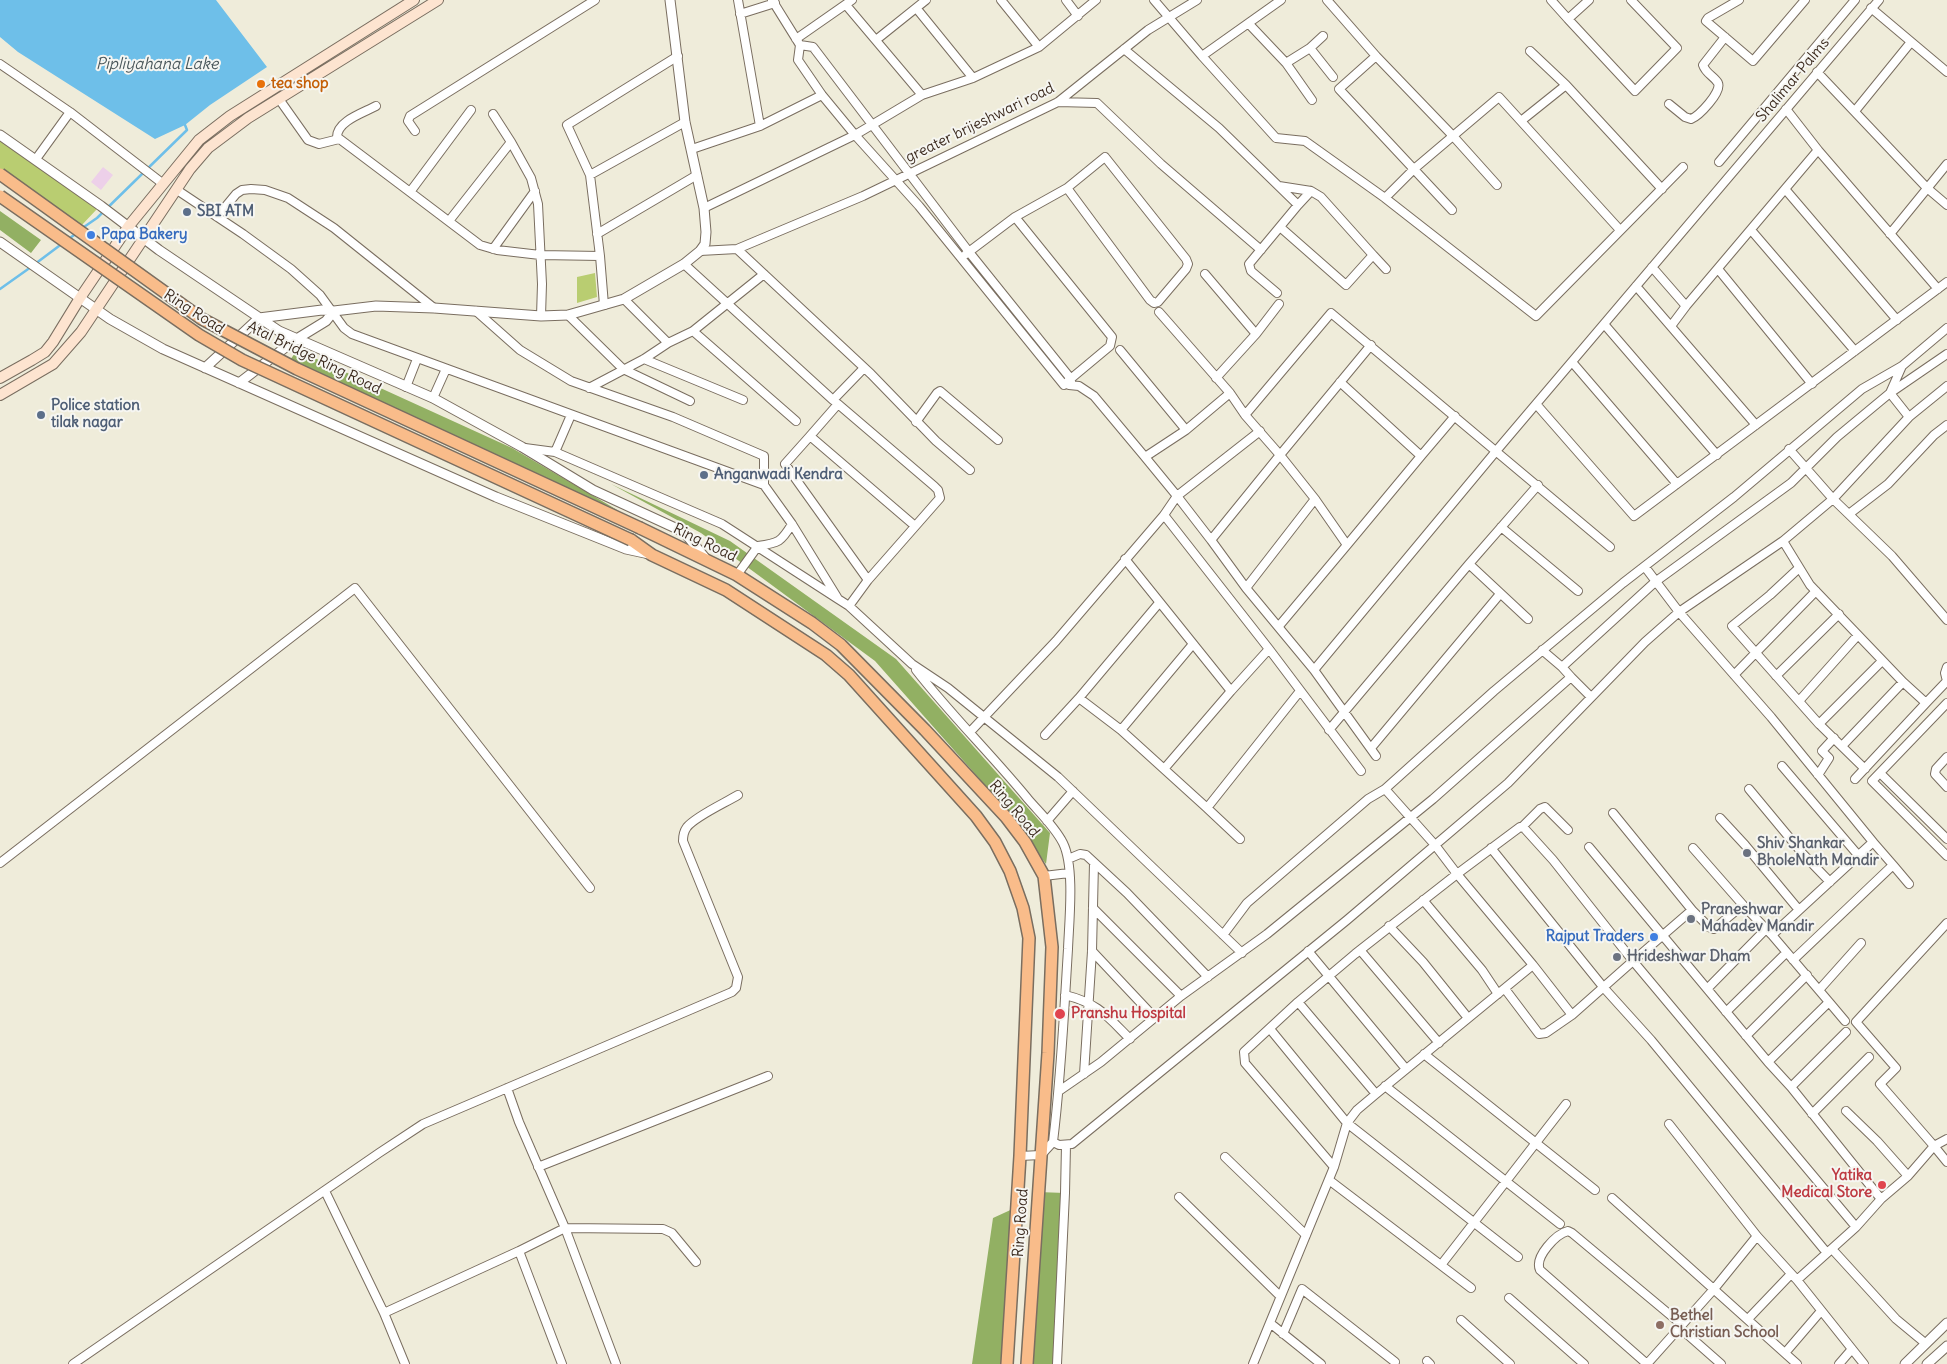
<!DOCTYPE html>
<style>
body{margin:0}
canvas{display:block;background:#efecda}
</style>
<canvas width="1947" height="1364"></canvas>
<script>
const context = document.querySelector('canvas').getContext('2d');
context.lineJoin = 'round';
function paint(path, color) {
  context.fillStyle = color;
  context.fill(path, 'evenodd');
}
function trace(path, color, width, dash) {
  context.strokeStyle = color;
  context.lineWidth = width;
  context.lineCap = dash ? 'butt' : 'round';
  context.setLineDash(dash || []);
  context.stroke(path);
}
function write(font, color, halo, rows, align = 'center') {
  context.font = font + ' Delius,sans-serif';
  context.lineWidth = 4;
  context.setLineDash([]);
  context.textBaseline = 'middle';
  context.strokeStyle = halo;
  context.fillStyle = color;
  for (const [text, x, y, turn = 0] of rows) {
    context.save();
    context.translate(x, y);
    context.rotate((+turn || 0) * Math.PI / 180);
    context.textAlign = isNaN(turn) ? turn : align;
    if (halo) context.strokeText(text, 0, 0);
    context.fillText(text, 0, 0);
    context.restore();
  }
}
paint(new Path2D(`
 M103,167l10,8 -12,15 -10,-8z`), '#edd0e9');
paint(new Path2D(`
 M0,136l97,73 -16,17 -81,-53z
 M595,273l2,24 -20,6v-26z`), '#b9cd71');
paint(new Path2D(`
 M0,211l41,29 -10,13 -31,-23z
 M297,350l215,98 107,63 -157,-71 -176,-74z
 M611,484l119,57 166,118 154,174 -4,31 -46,-62 -125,-141 -174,-128z
 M1038,1192l27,1 -8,171h-30z
 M1017,1207l-10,157h-35l21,-146z`), '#92b063');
paint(new Path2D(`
 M0,0h216l51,67 -57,38 -25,20 -30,14 -137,-87 -18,-15z`), '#6ebfe9');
trace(new Path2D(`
 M81,229l16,-11 90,-88 -2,-5
 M67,240l10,-7
 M35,264l28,-21
 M0,289l31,-22`), '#6ebfe9', 2.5);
const minor = new Path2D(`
 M738,0l22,126
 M772,0l28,45 -2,15 24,35 33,40 64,71 145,179
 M1001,0l38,47
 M1066,0l12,16
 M1154,0l48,56 79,-56
 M1327,0l49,56 -37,33 113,121
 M1551,0l17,19 21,-19
 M1739,0l-31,18 -2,3 47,40 52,-61
 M846,5l76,90
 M1871,8l76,64
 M917,9l56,69
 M740,14l35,-11
 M1568,19l67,72 42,-43 -46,-48
 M1249,24l37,39 24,-15 13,-12
 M796,39l56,-39
 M876,40l50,-40
 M800,45l13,2 156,205 102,127v6
 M1310,48l23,29
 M1124,49l95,79 79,77 13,-14 10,6 52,58 -27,30 -66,-58
 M1530,51l36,34
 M1202,56l74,82 29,3 80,57 151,118 147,-149
 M1376,56l77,80 44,49
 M1286,63l26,37
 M0,64l70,48
 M1817,72l110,116 20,17
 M279,99l29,41 11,4 20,-5
 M1058,102l39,1 64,61 100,86
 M1669,104l16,13 6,2c8,-3 31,-27 27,-36 -4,-7 -12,-9 -15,-18l22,-28
 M376,106c-13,7 -39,15 -39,31l73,55
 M471,110l-61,82 70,53 17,5 43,5 60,1 4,49
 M1855,111l56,-69
 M493,114l18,28
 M1521,121l45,-36 96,104
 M415,131l-7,-10 2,-5 185,-116
 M692,149l68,-23 62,-31
 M1818,150l120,139
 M1105,157l81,102 2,5 -2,5 -28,33 -4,1 -4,-3 -83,-112z
 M36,159l34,-47 92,71
 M1719,162l136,-162
 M590,175l95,-53
 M1279,186l32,5
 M1067,188l-52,29 97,120 -2,9 -42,35
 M1785,189l112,131
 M177,190l66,44 48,35 29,26 24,33 8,6 412,151 28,39 45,73
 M1385,198l29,-29 85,-72 121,133
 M704,208l151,-73 67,-40 51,-17 66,-31 57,-47
 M217,217l19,-23 6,-4 9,-1 14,1 23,8 46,30 100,80
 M449,221l62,-79 20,36 7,26 4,80 -1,32
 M1751,230l104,121
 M597,234l100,-59
 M1890,234l57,-70
 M493,249l42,-58
 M737,249l134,125 65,67 34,29
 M700,251l37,-2 126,-53 195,-94 90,-72 49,-30
 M966,254l49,-37
 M1373,255l13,14
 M600,256l-10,-81 -23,-50 111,-69
 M684,264l149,136 31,-32
 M1652,267l34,39 -15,20
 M1718,269l94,115
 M1205,274l51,60
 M1636,286l120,139
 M1277,293l-26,-22 -2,-7 49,-59
 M624,299l44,44
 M1686,306l132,-156 -32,-41
 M476,311l44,39 51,31 102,36 91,39v29
 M1159,312l71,81 15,22 86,-102 279,234
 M568,315l55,54 67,32
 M1604,324l113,131
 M693,331l103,90
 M1120,350l66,80
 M644,359l99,41
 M1572,362l105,122
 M1902,366l-12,27 19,24
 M1216,378l40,-44 23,-30
 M1340,382l81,74 34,-40
 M1069,385l10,1 15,10 51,61
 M406,387l11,-28
 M589,388l55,-29 24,-16 25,-12 71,-57
 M1230,393l-44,37 -41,27 32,39 83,-65
 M433,398l13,-29
 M1536,404l98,112 313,-234
 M1245,415l35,40 91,-110
 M916,422l21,-29 3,-2 58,49
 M810,436l-25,28 83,116
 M525,448l30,4 167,72 116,75 11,7 63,58 36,24 110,89 184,176
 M1789,449l44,50 59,57 55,64
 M555,452l16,-37
 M1315,499l-69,89 -35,-48 69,-85 35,44 32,46 74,-89
 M1849,514l39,-30 46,-49 13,-10
 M1164,515l105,134 92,122
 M1501,527l77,64
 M1783,541l27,44 93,97 -61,64
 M1125,559l106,132 38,-42
 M1469,564l59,55
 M1645,567l34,45 92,105 102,125 -101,93 -29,-30 -29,24 -5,-2 -17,-17 -59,51 -80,-101 -29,-32 -4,-1 -63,47 -22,-29 -50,-56 109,-98 129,-108 111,-86 128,-108 40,-23 45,-38
 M1799,568l-29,27 -38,31 87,98 63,-63
 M737,575l21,-29c21,-3 23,-4 34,-22
 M1246,588l68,82 183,-220 382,-450
 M849,606l19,-26 72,-82 -2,-8 -4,-4 -96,-82 -28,32 105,90
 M1279,626l68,-81
 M1193,644l-72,86 86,78 93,-117
 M1542,650l20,17
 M1947,667l-2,6 2,8
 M916,670c35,45 76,85 112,129 12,14 27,28 35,44 12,24 6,79 5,106 -4,65 -7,129 -15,193
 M1314,670l62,86
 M1734,675l82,-84
 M1776,676l63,-62
 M1571,677l20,20
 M1799,701l59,-66
 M1926,703l21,-22
 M1947,703l-75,78 75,75
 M1819,724l46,45
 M1121,730l-42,-32 80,-95
 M1329,730l140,-166 69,-79
 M970,732l86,-91 108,-126 13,-19 34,44
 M1045,735l34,-37
 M1371,748l129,-154
 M1947,757l-11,12 -1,5 12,13
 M1782,766l76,89
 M1164,769l67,-78
 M1880,773l67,66
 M1818,775l11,-17 -7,-7 12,-13
 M1855,779l71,-76 -23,-21
 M1749,789l54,65 27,28
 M1207,808l33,31
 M1613,813l79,97
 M1720,818l25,27 54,65
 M1047,821l26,-30
 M1522,827l18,-18 5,-2 23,23
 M1589,847l179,215 61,-60 -57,-67
 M1491,848l113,140 47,52 176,213
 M1693,848l50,57
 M1068,859l12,-5 6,1 41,38 81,84
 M0,863l355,-275 235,300
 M1893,865l16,19
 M1044,876l25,-3
 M1423,900l59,70 16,24
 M1093,908l88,88
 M1389,926l34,36 45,56
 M1223,935l24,-32 121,-104 17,-10
 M1360,950l79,93
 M1092,951l63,67
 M1308,951l98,118
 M1793,960l100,-95 -20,-23
 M1533,965l39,50 61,-54 223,266 -59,53 67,84
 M1708,988l58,-59
 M1505,989l34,45 7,-1 26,-18
 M1819,990l42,-47
 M1065,995c33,8 42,21 65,44
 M1298,1002l78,92
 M1829,1002l16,19
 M1726,1012l60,-59
 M1270,1029l77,94 -13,44
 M1746,1036l61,-61
 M1424,1054l171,136
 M1768,1062l23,25 90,112 -25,28
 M1084,1074l8,-123 2,-88
 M1385,1086l175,138
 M1791,1087l55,-55
 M507,1088l12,34 46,106 51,136
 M1059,1091l42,-29 80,-66 86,-62 166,-135 138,-122 -9,-10 93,-85 136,-99 46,-46 53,-44 57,-39
 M1846,1111l31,30 31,35
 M1812,1114l57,-57
 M1669,1124l88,112 40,44
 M1947,1139l-13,7 13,16
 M1020,1156l21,-1 12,-13 6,3 13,-1 275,-224 161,-137 137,-141 34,-30 104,-71 50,-42 76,-82 38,-31
 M1225,1157l81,78
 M538,1167l230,-91
 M1329,1180l142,108
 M325,1191l59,122 21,51
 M1179,1197l101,99
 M1612,1198l185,166
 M1881,1199l27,-23 26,-30 -54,-62 16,-16 -40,-46 91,-99
 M1832,1249l64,70 29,24
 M519,1251l43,113
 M1441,1265l125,-161
 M1509,1298l75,66
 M384,1313l135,-62 46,-23 98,1 9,4 24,29
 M1748,1319l43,-45
 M1461,1320l49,44
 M1270,1323l51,41
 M1681,1324l-109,-91 -4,-2c-12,3 -34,26 -28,39l107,94 67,-75 43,-53
 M1679,1327l42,37
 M1283,1334l19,-45 93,73
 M1785,1353l36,-42
 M1427,1361l3,3
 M73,1364l306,-211 44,-29 309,-132 4,-4 2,-11 -55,-136c0,-5 1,-10 4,-14 9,-11 38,-24 51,-32
 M1057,1364l8,-171 1,-48
 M1253,1364l81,-197 -89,-104 -1,-11 54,-50 57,-48 102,-80 76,91 -157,129 -19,16 -10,13 171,134
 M1839,1364l13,-15`);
const tertiary = new Path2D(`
 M0,135l101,71 58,44 120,81 154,67 89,49 71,43 91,42 22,27
 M0,242l110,77 53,30 333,148 130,52 23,5
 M205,368l54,-50 63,-8 12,1 42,-5 58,2 107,8 27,-1 56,-16 60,-35 16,-13 5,-7 1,-12 -2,-24 -19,-86 -15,-122
 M239,383l56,-43 31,-19 8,-10
 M1905,1364l42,-41
 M1927,1364l20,-18`);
const secondary = new Path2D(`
 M0,378l32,-18 13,-8 8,-10 27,-44 48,-71 71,-87 31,-24 184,-116
 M0,395l53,-31 28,-32 109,-163 18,-21 40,-30 190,-118`);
const primary = new Path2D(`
 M640,528l97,47 75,48 29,22 84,85 81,87 19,25 19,34 8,71 -4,106 -21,311
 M631,540l21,15 74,35 100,65 23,20 127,141 19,26 15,29 13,37 6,30 -9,218 -13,208`);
trace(minor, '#7a6e60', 10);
trace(tertiary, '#7a6e60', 11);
trace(secondary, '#7a6e60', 12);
trace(primary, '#7a6e60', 14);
trace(minor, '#fff', 8);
trace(tertiary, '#fff', 9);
trace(secondary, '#fde4d0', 10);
trace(primary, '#f9bc8a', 11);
const primaryBridge = new Path2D(`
 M0,174l202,145 95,50 343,159
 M0,196l199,139 43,25 389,180`);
trace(primaryBridge, '#7a6e60', 14, []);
trace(primaryBridge, '#f9bc8a', 11);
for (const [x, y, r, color] of [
 [261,84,5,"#e8710a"],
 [187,212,5,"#5c6f8a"],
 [91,235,5,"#3f7fe0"],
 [41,415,5,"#5c6f8a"],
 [704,475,5,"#5c6f8a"],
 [1747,853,5,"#6b7280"],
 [1691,919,5,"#6b7280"],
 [1654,937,5,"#3f7fe0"],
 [1617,957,5,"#6b7280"],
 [1060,1014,6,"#e0444e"],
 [1882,1185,5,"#e0444e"],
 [1660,1325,5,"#8d6e63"]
]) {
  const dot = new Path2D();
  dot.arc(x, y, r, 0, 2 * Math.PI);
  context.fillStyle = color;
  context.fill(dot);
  trace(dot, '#f6f6f2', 2);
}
write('15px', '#3b2a1e', '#f6f6f2', [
 ["Shalimar Palms",1793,80,-50],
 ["greater brijeshwari road",980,123,-26],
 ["Ring Road",194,312,33],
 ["Atal Bridge Ring Road",314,358,26],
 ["Ring Road",705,543,26],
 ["Ring Road",1014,809,50],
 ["Ring Road",1021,1223,-86]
]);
write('bold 15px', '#c56008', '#f6f6f2', [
 ["tea shop",271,84]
], 'left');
write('bold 15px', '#4e5e75', '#f6f6f2', [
 ["SBI ATM",197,212],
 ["Police station",51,406],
 ["tilak nagar",51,423],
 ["Anganwadi Kendra",714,475]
], 'left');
write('bold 15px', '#366cbe', '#f6f6f2', [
 ["Papa Bakery",101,235],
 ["Rajput Traders",1644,937,"right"]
], 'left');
write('bold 15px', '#5b616d', '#f6f6f2', [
 ["Shiv Shankar",1757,844],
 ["BholeNath Mandir",1757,861],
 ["Praneshwar",1701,910],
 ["Mahadev Mandir",1701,927],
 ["Hrideshwar Dham",1627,957]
], 'left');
write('bold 15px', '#be3a42', '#f6f6f2', [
 ["Pranshu Hospital",1071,1014],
 ["Yatika",1872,1176,"right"],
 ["Medical Store",1872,1193,"right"]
], 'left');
write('bold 15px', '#785e54', '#f6f6f2', [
 ["Bethel",1670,1316],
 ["Christian School",1670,1333]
], 'left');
write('italic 16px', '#4a575b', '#f6f6f2', [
 ["Pipliyahana Lake",157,64]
]);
</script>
